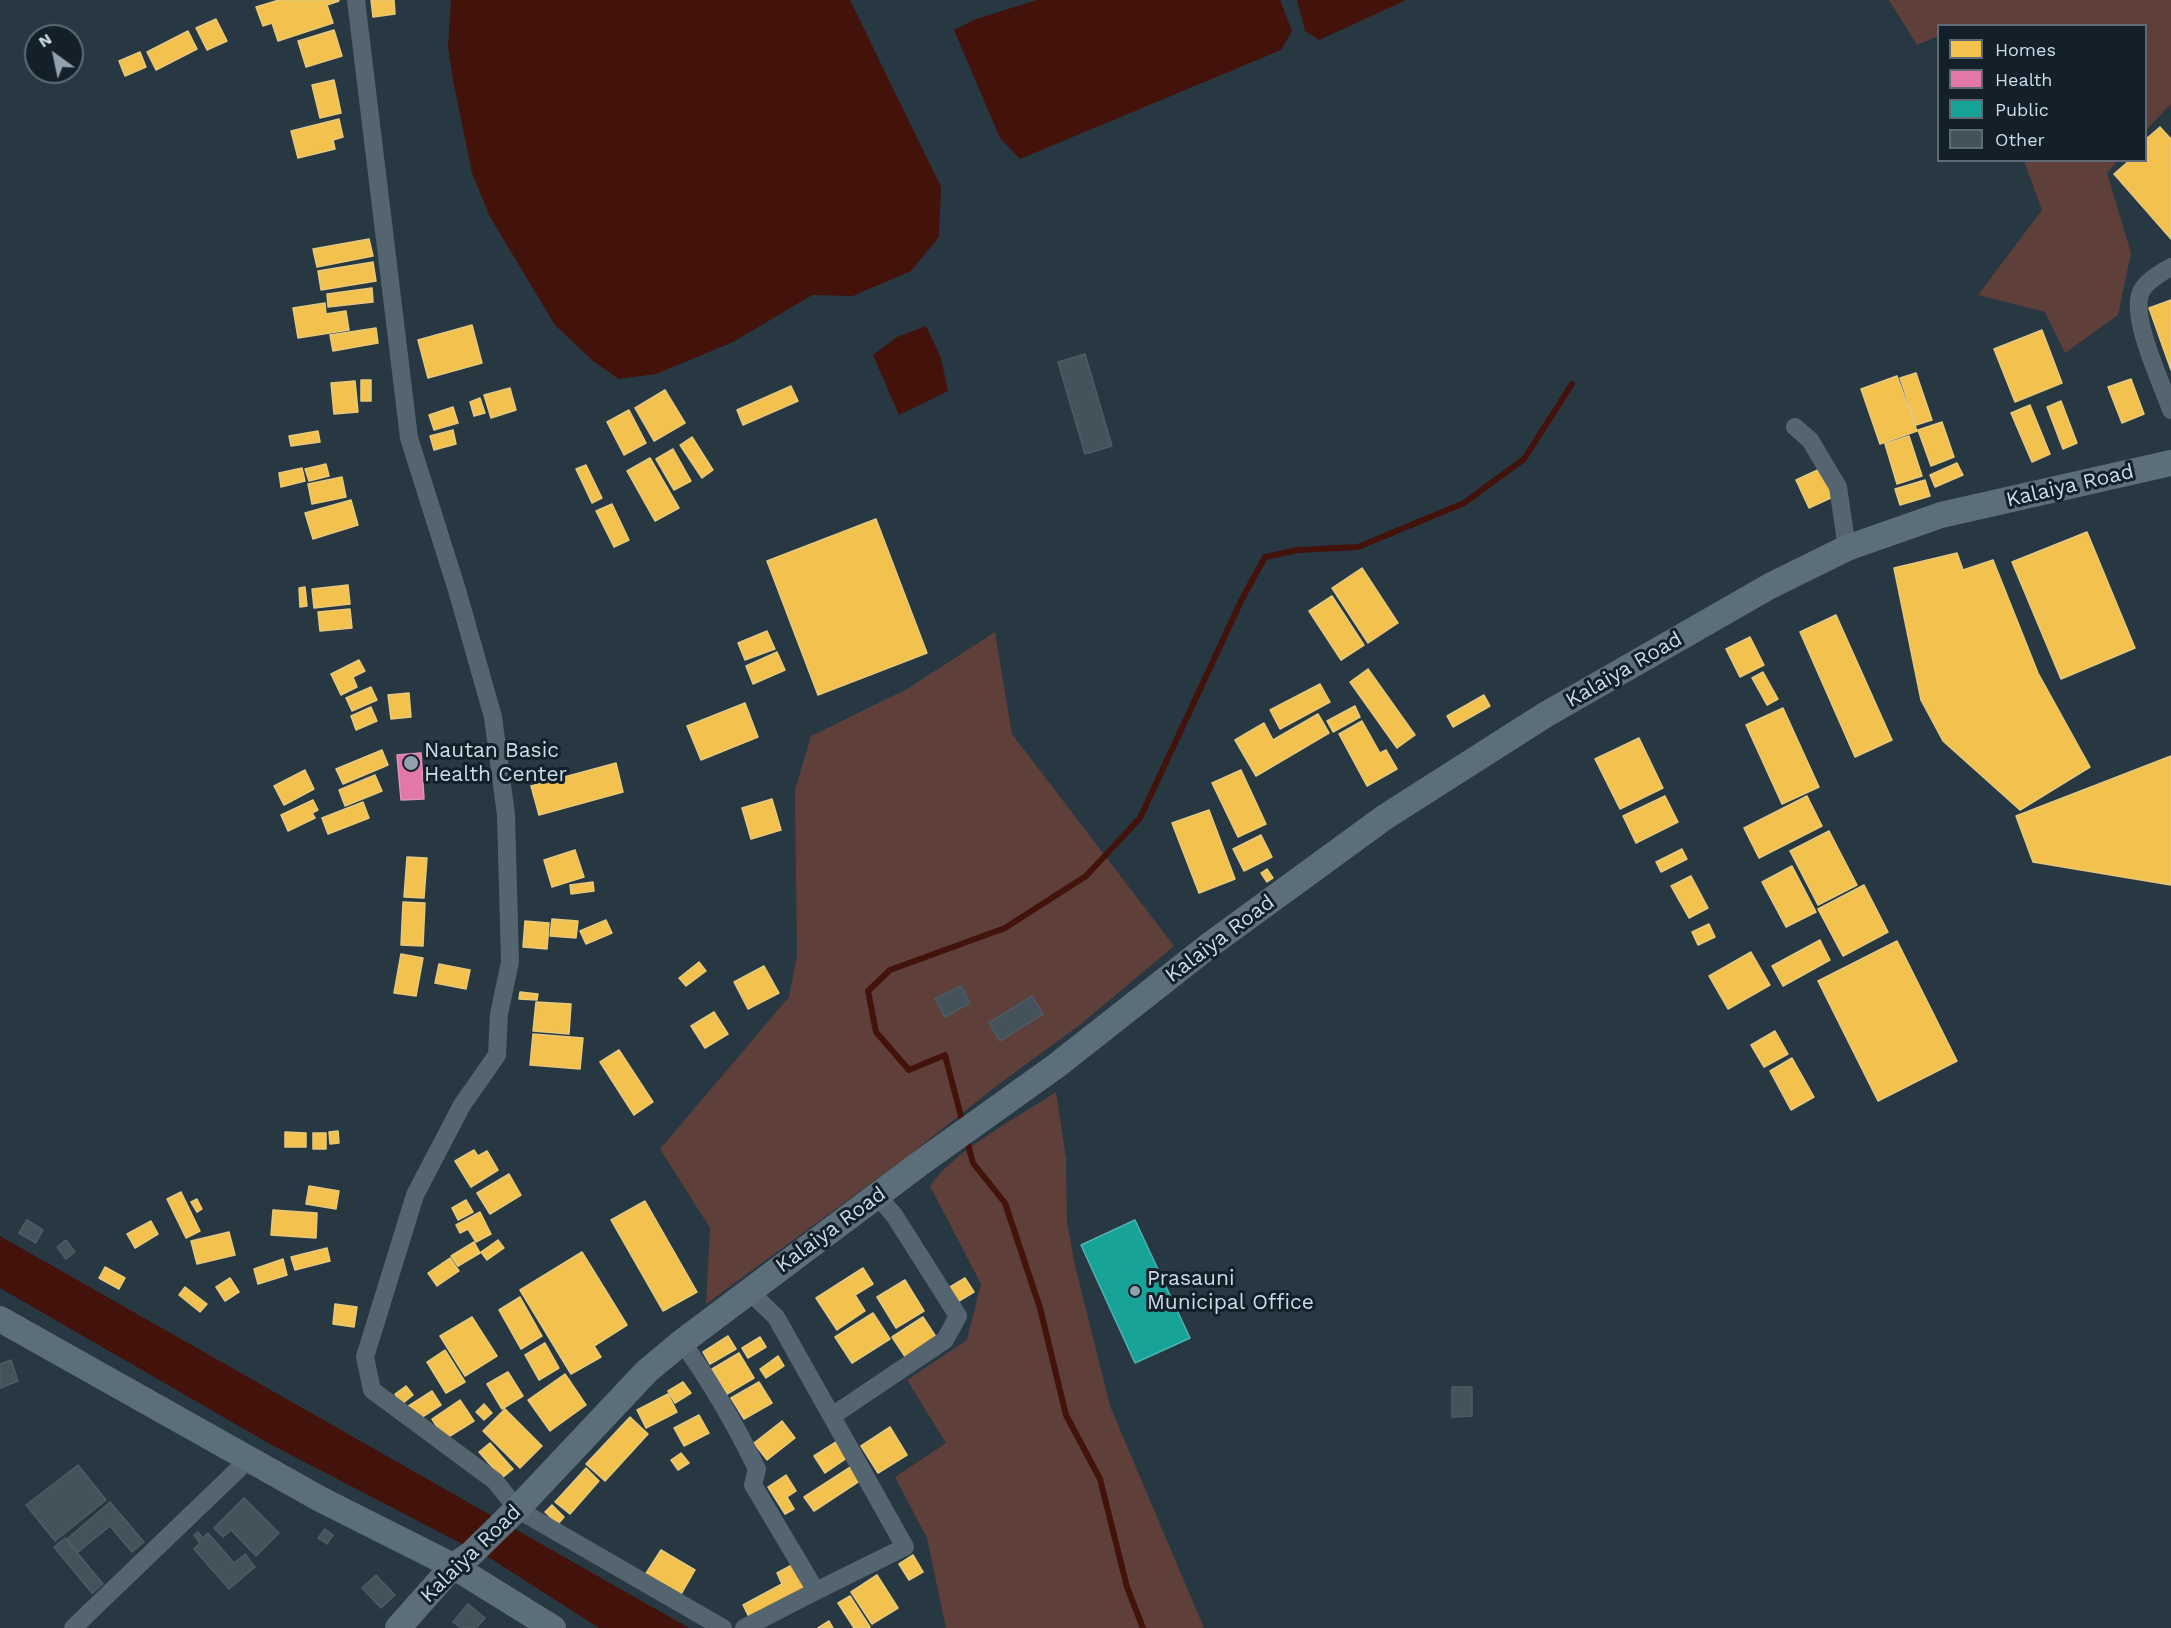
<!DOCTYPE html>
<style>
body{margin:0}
#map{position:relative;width:2171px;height:1628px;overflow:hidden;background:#273843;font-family:"Work Sans",sans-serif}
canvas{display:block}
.legend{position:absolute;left:1937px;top:24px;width:210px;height:138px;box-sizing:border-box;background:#132029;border:2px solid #5c6b75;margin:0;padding:8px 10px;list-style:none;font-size:18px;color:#cadbe7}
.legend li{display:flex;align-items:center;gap:12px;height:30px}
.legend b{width:30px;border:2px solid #5c6b75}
.north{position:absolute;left:24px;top:24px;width:60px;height:60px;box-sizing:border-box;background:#132029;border:2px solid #5c6b75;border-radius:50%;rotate:327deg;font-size:16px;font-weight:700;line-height:24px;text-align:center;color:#cadbe7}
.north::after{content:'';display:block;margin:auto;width:21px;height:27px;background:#91a2ae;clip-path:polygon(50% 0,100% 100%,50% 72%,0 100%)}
</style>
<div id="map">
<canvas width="2171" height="1628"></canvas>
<ul class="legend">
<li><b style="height:16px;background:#f2c14e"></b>Homes</li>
<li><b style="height:16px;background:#e377a8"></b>Health</li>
<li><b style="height:16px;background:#17a398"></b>Public</li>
<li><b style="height:16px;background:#44525c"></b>Other</li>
</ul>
<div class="north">N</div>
</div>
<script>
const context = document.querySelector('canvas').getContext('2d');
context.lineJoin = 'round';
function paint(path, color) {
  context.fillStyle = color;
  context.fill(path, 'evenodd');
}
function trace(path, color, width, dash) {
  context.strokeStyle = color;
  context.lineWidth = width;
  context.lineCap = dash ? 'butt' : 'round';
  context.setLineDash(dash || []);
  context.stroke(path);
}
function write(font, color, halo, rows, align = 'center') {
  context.font = font + ' "Work Sans",sans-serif';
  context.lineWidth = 6;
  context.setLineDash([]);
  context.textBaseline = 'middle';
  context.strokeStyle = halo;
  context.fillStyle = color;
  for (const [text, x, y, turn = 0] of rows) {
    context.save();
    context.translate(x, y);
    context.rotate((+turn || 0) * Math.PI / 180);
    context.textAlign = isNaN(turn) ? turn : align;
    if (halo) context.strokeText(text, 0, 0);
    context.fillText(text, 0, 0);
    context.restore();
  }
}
paint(new Path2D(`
 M1889,0h282v104l-25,26v-104h-208v10l-21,9z
 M2024,161h93l-10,12 24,80 -13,62 -53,38 -20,-41 -67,-17 64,-85z
 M995,632l17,102 162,212 -93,78 -82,60 -87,69 -206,151 4,-76 -50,-79 129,-152 8,-41 -2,-166 16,-54 96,-47z
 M1056,1092l10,66 1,64 8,44 35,140 94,222h-258l-19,-90 -32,-61 51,-34 -39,-63 60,-40 14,-56 -51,-98c23,-35 90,-70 126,-94z`), '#5f3f39');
paint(new Path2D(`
 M451,0h399l91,187 -2,50 -28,34 -58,25 -41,-1 -79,47 -77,32 -37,5 -26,-18 -38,-36 -65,-108 -18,-44 -19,-93 -5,-33z
 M1037,0h243l12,31 -11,19 -261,109 -20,-21 -46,-108 22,-11z
 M1297,0h109l-87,40 -14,-9z
 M926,326l15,32 7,33 -49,24 -26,-60 24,-18z
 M0,1236l689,392h-90l-106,-68 -223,-116 -270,-156z`), '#43120b');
const homes = new Path2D(`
 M279,0h59l1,1 -12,4 6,18 -55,18 -6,-18 -9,3 -7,-19z
 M371,0h23l1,14 -22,3z
 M216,19l11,22 -20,9 -11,-22z
 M334,30l8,26 -36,11 -8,-26z
 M188,31l9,18 -41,21 -9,-18z
 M140,52l6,15 -21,9 -6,-15z
 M334,80l7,33 -21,5 -8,-33z
 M339,119l4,18 -10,3 2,9 -37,9 -7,-27z
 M2160,127l11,12v100l-57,-65 16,-14h16v-21z
 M369,239l4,17 -56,11 -4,-18z
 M373,262l3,19 -55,9 -3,-19z
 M372,288l1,14 -45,5 -1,-13z
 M2171,300v70l-22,-62z
 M325,303l1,11 20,-3 3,19 -51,8 -5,-30z
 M472,325l10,38 -54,15 -10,-38z
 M376,328l2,15 -45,8 -3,-16z
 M2042,330l20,53 -47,19 -21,-53z
 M1916,373l16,47 -16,5 -16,-47z
 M1897,376l20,55 -37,13 -19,-55z
 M2131,379l13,35 -22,9 -14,-36z
 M361,380h10v21h-10z
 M355,381l3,31 -24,2 -3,-31z
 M791,386l7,15 -55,24 -6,-15z
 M510,388l6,22 -25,8 -7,-23z
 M665,390l20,33 -31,18 -19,-33z
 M480,398l5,15 -11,3 -4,-14z
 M2061,401l16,42 -14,6 -16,-42z
 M2030,405l20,49 -18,8 -21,-49z
 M453,407l5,16 -24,7 -5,-15z
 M629,410l17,33 -22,12 -17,-33z
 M1942,422l12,35 -23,9 -13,-36z
 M453,430l3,14 -22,6 -4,-14z
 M318,431l2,11 -29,4 -2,-10z
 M1909,436l13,40 -25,8 -12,-40z
 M692,437l21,33 -11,8 -22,-33z
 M673,449l18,32 -17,9 -18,-31z
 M650,458l29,50 -24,13 -28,-50z
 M1957,463l6,12 -28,12 -5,-12z
 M326,464l3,12 -20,5 -4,-12z
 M586,465l16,33 -10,5 -16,-34z
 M302,468l3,13 -24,6 -2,-14z
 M1822,468l13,28 -26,12 -13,-28z
 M342,477l4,20 -34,7 -4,-20z
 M1925,480l5,16 -30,9 -5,-16z
 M351,500l7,25 -45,14 -8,-26z
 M612,504l17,36 -15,7 -18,-36z
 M876,519l51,134 -109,42 -51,-134z
 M2087,532l48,116 -74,31 -49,-117z
 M1957,553l6,17 30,-10 45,113 52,94 -70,43 -77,-69 -22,-41 -27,-132z
 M1362,568l36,55 -30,20 -36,-55z
 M348,585l2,19 -36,4 -2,-19z
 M305,587l2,19 -7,1 -1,-19z
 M1332,596l32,49 -23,15 -32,-49z
 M350,609l2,19 -32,3 -2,-19z
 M1836,615l56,125 -37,17 -55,-125z
 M767,631l8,18 -30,11 -7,-17z
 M1750,637l14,28 -24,12 -14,-28z
 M777,652l8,18 -32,14 -7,-18z
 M359,660l6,11 -12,6 4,10 -16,8 -10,-21z
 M1368,669l47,66 -18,13 -47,-66z
 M1763,672l15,27 -11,6 -15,-27z
 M1320,684l10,18 -50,27 -10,-19z
 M371,687l6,13 -25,11 -6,-13z
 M409,693l2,24 -20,2 -3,-24z
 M1484,695l6,11 -37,21 -6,-11z
 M745,703l13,34 -57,23 -14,-34z
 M1355,706l5,11 -27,15 -6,-11z
 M371,707l6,14 -21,9 -5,-14z
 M1783,708l36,79 -37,17 -36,-79z
 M1318,714l11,19 -73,43 -21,-36 29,-17 9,17z
 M1362,721l18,32 6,-3 11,19 -30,17 -28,-52z
 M1639,738l24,50 -43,21 -25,-50z
 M382,750l6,15 -45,19 -7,-15z
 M2171,756v129l-138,-23 -17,-46z
 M616,763l7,29 -84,23 -8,-29z
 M305,770l9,19 -30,16 -10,-19z
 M1241,770l25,54 -28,13 -26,-54z
 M375,775l7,16 -37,15 -6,-16z
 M1665,796l13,26 -42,21 -13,-27z
 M1807,796l15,30 -63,32 -15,-30z
 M772,799l9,31 -30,9 -9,-31z
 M313,800l5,10 -6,3 3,5 -27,13 -7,-16z
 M363,802l6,16 -41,16 -6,-16z
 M1209,810l26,69 -36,14 -27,-70z
 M1829,831l28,54 -39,20 -28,-54z
 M1261,835l11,22 -28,14 -11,-22z
 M1682,849l5,10 -26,13 -5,-10z
 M575,850l9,27 -32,10 -8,-27z
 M407,857l20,1 -3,40 -20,-1z
 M1792,866l24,46 -30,15 -24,-45z
 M1267,869l6,9 -6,4 -6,-9z
 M1691,876l17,32 -19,10 -18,-32z
 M593,882l1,9 -23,3 -1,-9z
 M1864,885l24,47 -45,24 -25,-47z
 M403,902l22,1 -2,43 -22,-1z
 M552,919l26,2 -2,17 -26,-2z
 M606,920l6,13 -26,11 -6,-13z
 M525,921l24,2 -2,26 -24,-2z
 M1709,924l6,13 -17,8 -6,-13z
 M1820,940l10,20 -47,26 -11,-20z
 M1897,941l60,120 -79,40 -60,-120z
 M1751,952l19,33 -42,24 -19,-33z
 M401,954l22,4 -7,38 -22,-3z
 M699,962l7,9 -20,15 -7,-8z
 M439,964l31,6 -4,19 -31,-6z
 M764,966l15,27 -31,16 -14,-27z
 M520,992l18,2 -1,6 -18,-1z
 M536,1002l35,2 -2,30 -36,-3z
 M714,1012l14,22 -23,14 -14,-22z
 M1775,1031l13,23 -24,13 -13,-22z
 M533,1034l50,4 -3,31 -50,-4z
 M619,1050l34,52 -19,13 -34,-53z
 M1792,1058l22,39 -23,13 -21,-39z
 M338,1131l1,12 -9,1 -1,-12z
 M285,1132l21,1v14h-21z
 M313,1133h13v16h-13z
 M474,1150l4,6 9,-5 11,19 -27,17 -16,-26z
 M509,1174l12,21 -31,19 -13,-21z
 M309,1186l30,5 -3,18 -30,-5z
 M181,1192l19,39 -14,7 -19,-39z
 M197,1199l5,10 -5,3 -6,-10z
 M466,1200l7,12 -15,8 -6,-12z
 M645,1201l52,91 -34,19 -52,-91z
 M273,1210l44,3 -1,25 -45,-3z
 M480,1212l11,22 -15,8 -8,-13 -8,4 -4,-8z
 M151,1221l7,13 -23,14 -8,-14z
 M229,1232l6,23 -38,9 -6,-23z
 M498,1240l6,8 -17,12 -6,-8z
 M474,1242l6,11 -22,13 -7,-10z
 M327,1248l3,13 -35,9 -4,-13z
 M582,1252l45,73 -33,21 7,11 -30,17 -51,-84z
 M450,1258l9,13 -22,15 -9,-13z
 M283,1259l4,16 -29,9 -4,-15z
 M105,1267l20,11 -6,11 -20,-11z
 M863,1268l10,16 -18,11 10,16 -28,19 -21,-32z
 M230,1278l9,14 -14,9 -9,-14z
 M965,1278l9,14 -15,9 -9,-14z
 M905,1280l19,31 -28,17 -19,-31z
 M185,1287l22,17 -7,8 -21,-17z
 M520,1297l22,39 -21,13 -22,-39z
 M335,1304l22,3 -3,20 -21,-3z
 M873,1313l17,26 -38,24 -17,-26z
 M472,1317l25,39 -32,20 -25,-40z
 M923,1317l15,23 -30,21 -16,-24z
 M728,1336l8,13 -26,15 -7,-12z
 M760,1337l6,10 -18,11 -6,-10z
 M545,1343l14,25 -20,12 -14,-25z
 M445,1350l20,32 -19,11 -19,-31z
 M739,1353l15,25 -27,16 -15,-25z
 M778,1356l6,10 -18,12 -6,-9z
 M508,1372l15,24 -21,13 -15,-25z
 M565,1374l21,31 -36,26 -22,-31z
 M683,1382l8,11 -16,10 -7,-12z
 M759,1382l13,21 -28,16 -13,-21z
 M406,1386l7,9 -11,9 -7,-10z
 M432,1391l9,14 -25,16 -9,-14z
 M668,1394l9,18 -31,16 -9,-18z
 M460,1400l14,21 -29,18 -13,-20z
 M484,1404l8,9 -8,7 -8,-8z
 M505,1409l37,37 -22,22 -37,-37z
 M699,1415l10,18 -25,13 -10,-18z
 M630,1417l18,17 -43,47 -19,-17z
 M782,1421l13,17 -28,22 -13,-17z
 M890,1427l17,28 -29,18 -17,-27z
 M836,1442l11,16 -22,15 -11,-17z
 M490,1443l23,26 -11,9 -23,-26z
 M681,1453l8,10 -11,7 -7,-10z
 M852,1466l9,14 -47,31 -10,-14z
 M586,1468l13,13 -29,33 -15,-12z
 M786,1475l10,16 -9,6 7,12 -9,5 -17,-27z
 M552,1505l12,12 -6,7 -13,-12z
 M661,1550l34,20 -15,26 -35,-21z
 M913,1555l10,17 -14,8 -10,-16z
 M792,1565l14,25 -56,29 -7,-14 39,-21 -5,-11z
 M877,1575l21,33 -26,16 -21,-32z
 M850,1596l20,31 -2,1h-14l-16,-25z
 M829,1621l4,7h-15z`);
paint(homes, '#f2c14e');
trace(homes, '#e6c97c', 1.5);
const health = new Path2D(`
 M421,753l3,46 -23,1 -4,-45z`);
paint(health, '#e377a8');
trace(health, '#dc95bb', 1.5);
const public = new Path2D(`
 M1135,1220l55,118 -55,25 -54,-118z`);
paint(public, '#17a398');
trace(public, '#4db4b0', 1.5);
trace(new Path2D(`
 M963,1124l-18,-69 -36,15 -33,-38 -8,-41 22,-21 115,-42 81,-52 54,-58 102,-219 23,-42 33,-7 60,-3 106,-44 60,-44 48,-75
 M966,1137l7,26 32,40 35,105 26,107 34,64 27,108 16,41`), '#43120b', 6);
const building = new Path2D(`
 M1085,354l27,92 -27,8 -27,-92z
 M961,986l9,17 -25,14 -10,-18z
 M1032,996l11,18 -43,27 -11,-18z
 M27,1220l16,10 -7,13 -17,-10z
 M66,1240l9,12 -9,7 -9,-12z
 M11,1360l7,21 -18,7v-24z
 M1452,1387h20v29l-20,1z
 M78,1465l28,35 -51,41 -29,-36z
 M244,1498l35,35 -23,23 -25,-26 -8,7 -9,-9z
 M110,1502l34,40 -12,10 -22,-26 -32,26 -11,-13z
 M325,1529l8,6 -6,9 -9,-6z
 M198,1532l5,6 5,-5 26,30 11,-9 10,13 -26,22 -35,-40 6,-6 -6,-8z
 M65,1538l38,46 -11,9 -38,-46z
 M376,1575l19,20 -14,13 -19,-20z
 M468,1604l17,14 -9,10h-15l-8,-6z`);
paint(building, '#44525c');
trace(building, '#4e5b64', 1.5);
trace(new Path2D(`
 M356,0l53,438 48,152 36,127 13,98 4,147 -11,52 -2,41 -35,50 -47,90 -50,162 7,33 123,91 22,28 206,119
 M2171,267c-8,4 -25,15 -29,23 -14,24 20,93 29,120
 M1795,427l15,13 28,47 9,61
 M682,1342c29,40 53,82 75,127l-4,16 63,106 89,-44 -129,-230 -26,-25
 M832,1416l113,-76 13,-24 -64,-101 -16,-18
 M73,1628l177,-170
 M744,1628l72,-37`), '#55656f', 18);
trace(new Path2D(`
 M0,1319l320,180 133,67 100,62
 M398,1628l55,-62 18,-12 46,-45 130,-138 35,-29 237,-178 137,-98 155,-122 174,-127 160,-102 225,-129 77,-38 94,-33 230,-52`), '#5c6e7a', 26);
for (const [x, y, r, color] of [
 [411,763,8,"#91a2ae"],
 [1135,1291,6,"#91a2ae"]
]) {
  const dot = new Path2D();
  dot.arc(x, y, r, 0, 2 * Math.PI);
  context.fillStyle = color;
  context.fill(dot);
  trace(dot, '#132029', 2);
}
write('21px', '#cadbe7', '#132029', [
 ["Kalaiya Road",2070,486,-13],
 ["Kalaiya Road",1624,670,-30],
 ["Kalaiya Road",1220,939,-37],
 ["Kalaiya Road",831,1230,-36],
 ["Kalaiya Road",471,1554,-44]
]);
write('21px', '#cadbe7', '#132029', [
 ["Nautan Basic",424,751],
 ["Health Center",424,775],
 ["Prasauni",1147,1279],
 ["Municipal Office",1147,1303]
], 'left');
</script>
